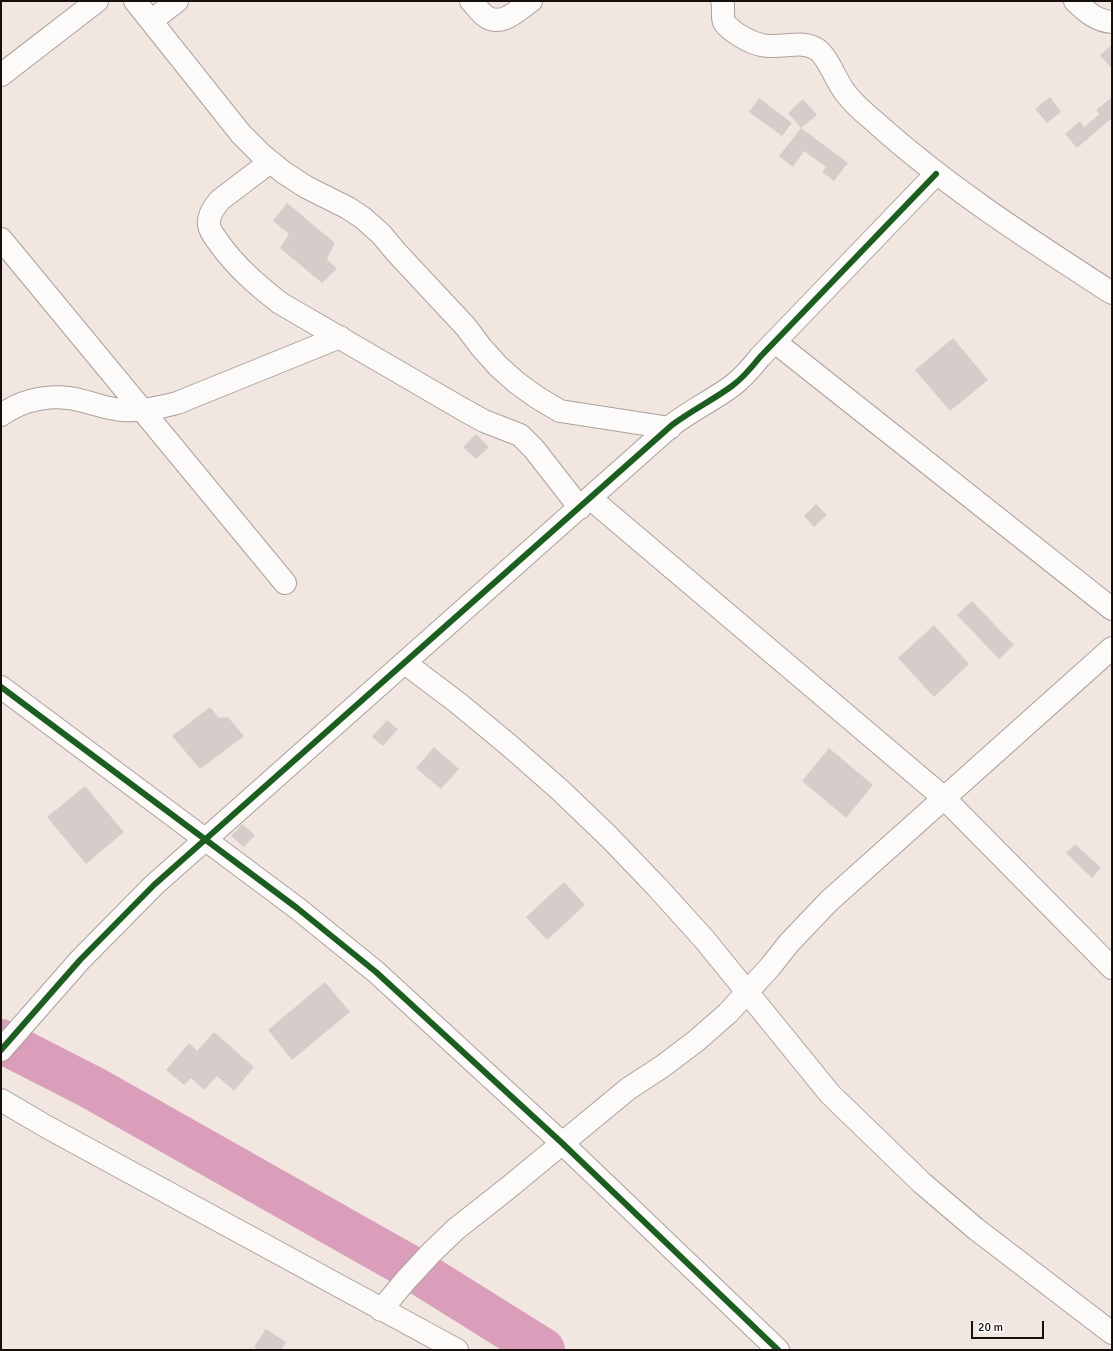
<!DOCTYPE html>
<style>
body{margin:0}
#map{position:relative;width:1113px;height:1351px;overflow:hidden;background:#f2e6e1;font-family:Signika,sans-serif}
canvas{display:block}
.frame{position:absolute;inset:0;border:2px solid #160f0c;pointer-events:none}
.scale{position:absolute;left:971px;top:1321px;width:73px;height:18px;box-sizing:border-box;border:2px solid #160f0c;border-top:0;padding-left:5px;font-size:12px;line-height:14px;white-space:nowrap;color:#160f0c;-webkit-text-stroke:3px #fff;paint-order:stroke}
</style>
<div id="map">
<canvas width="1113" height="1351"></canvas>
<div class="frame"></div>
<div class="scale">20 m</div>
</div>
<script>
const context = document.querySelector('canvas').getContext('2d');
context.lineJoin = 'round';
function trace(path, color, width, dash) {
  context.strokeStyle = color;
  context.lineWidth = width;
  context.lineCap = dash ? 'butt' : 'round';
  context.setLineDash(dash || []);
  context.stroke(path);
}
function paint(path, color) {
  context.fillStyle = color;
  context.fill(path, 'evenodd');
}
trace(new Path2D(`
 M1,1041l90,46 276,156 48,27 128,80`), '#da9eba', 44);
paint(new Path2D(`
 M1112,45v24l-12,-14z
 M1050,97l11,15 -14,11 -12,-14z
 M759,98l33,25 -10,13 -33,-24z
 M1111,98l1,1v19l-35,30 -12,-14 15,-13 4,6 16,-13 -4,-4z
 M803,99l14,16 -16,13 -13,-15z
 M801,128l47,35 -14,18 -12,-9 4,-5 -22,-16 -11,16 -14,-11z
 M287,203l48,40 -8,16 10,10 -15,14 -42,-35 9,-14 -16,-13z
 M953,338l35,42 -38,31 -35,-41z
 M476,434l13,13 -13,12 -13,-12z
 M816,504l11,11 -13,12 -10,-11z
 M972,601l42,44 -15,14 -42,-44z
 M934,625l35,39 -35,33 -36,-39z
 M210,707l9,11 9,-1 16,19 -44,33 -28,-33z
 M387,720l11,9 -15,17 -11,-9z
 M434,747l25,22 -18,20 -25,-21z
 M829,748l44,37 -27,33 -44,-37z
 M85,786l39,46 -38,32 -39,-47z
 M242,824l13,11 -11,12 -13,-11z
 M1075,844l26,24 -9,10 -26,-25z
 M564,882l21,23 -38,35 -21,-23z
 M325,982l25,30 -58,48 -24,-30z
 M214,1032l40,35 -20,24 -17,-15 -13,14 -13,-12 -7,7 -18,-15 23,-27 8,8z
 M266,1329l20,13 -5,8h-22l-5,-3z`), '#d6cdca');
const street = new Path2D(`
 M135,1l106,133 20,20 22,18 23,15 42,21 15,10 18,16 15,18 70,75 15,20 17,19 19,17 21,15 22,13 110,17
 M471,1c5,5 8,10 13,14 16,14 34,-5 47,-14
 M722,1c3,7 -1,14 2,21 3,5 8,8 13,12 11,7 21,12 34,12 16,1 33,-6 47,4 10,8 18,30 26,41 8,11 19,21 30,30 73,66 156,119 238,172
 M1075,1c11,10 21,20 37,21
 M151,21l26,-20
 M1,75l96,-74
 M270,162l-50,38c-6,7 -12,15 -11,25 1,7 6,12 10,18 17,24 38,42 61,60l184,107 20,11 36,14 14,14 46,59
 M1,239l284,344
 M775,342l337,267
 M1,415c24,-17 54,-22 82,-14 13,3 25,8 39,9 19,1 37,-2 55,-7l163,-66
 M590,498l354,300 168,170
 M405,663l53,40 52,43 50,44 49,47 48,50 47,52 126,155 92,89 54,46 136,104
 M1,687l296,221 79,64 186,171 216,207
 M1,1050l79,-90 74,-75 518,-460c20,-15 41,-25 60,-39 11,-8 20,-19 28,-29l176,-183
 M1,1100l46,27 410,223
 M381,1310l25,-30 26,-28 24,-23 52,-41 120,-99 35,-23 33,-25 32,-28 42,-46 19,-24 40,-42 283,-253`);
trace(street, '#aaa19d', 24);
trace(street, '#fdfbfa', 22);
trace(new Path2D(`
 M1,687l296,221 79,64 186,171 216,207
 M1,1050l79,-90 74,-75 518,-460c20,-15 41,-25 60,-39 11,-8 20,-19 28,-29l176,-183`), '#1b5e20', 6);
</script>
